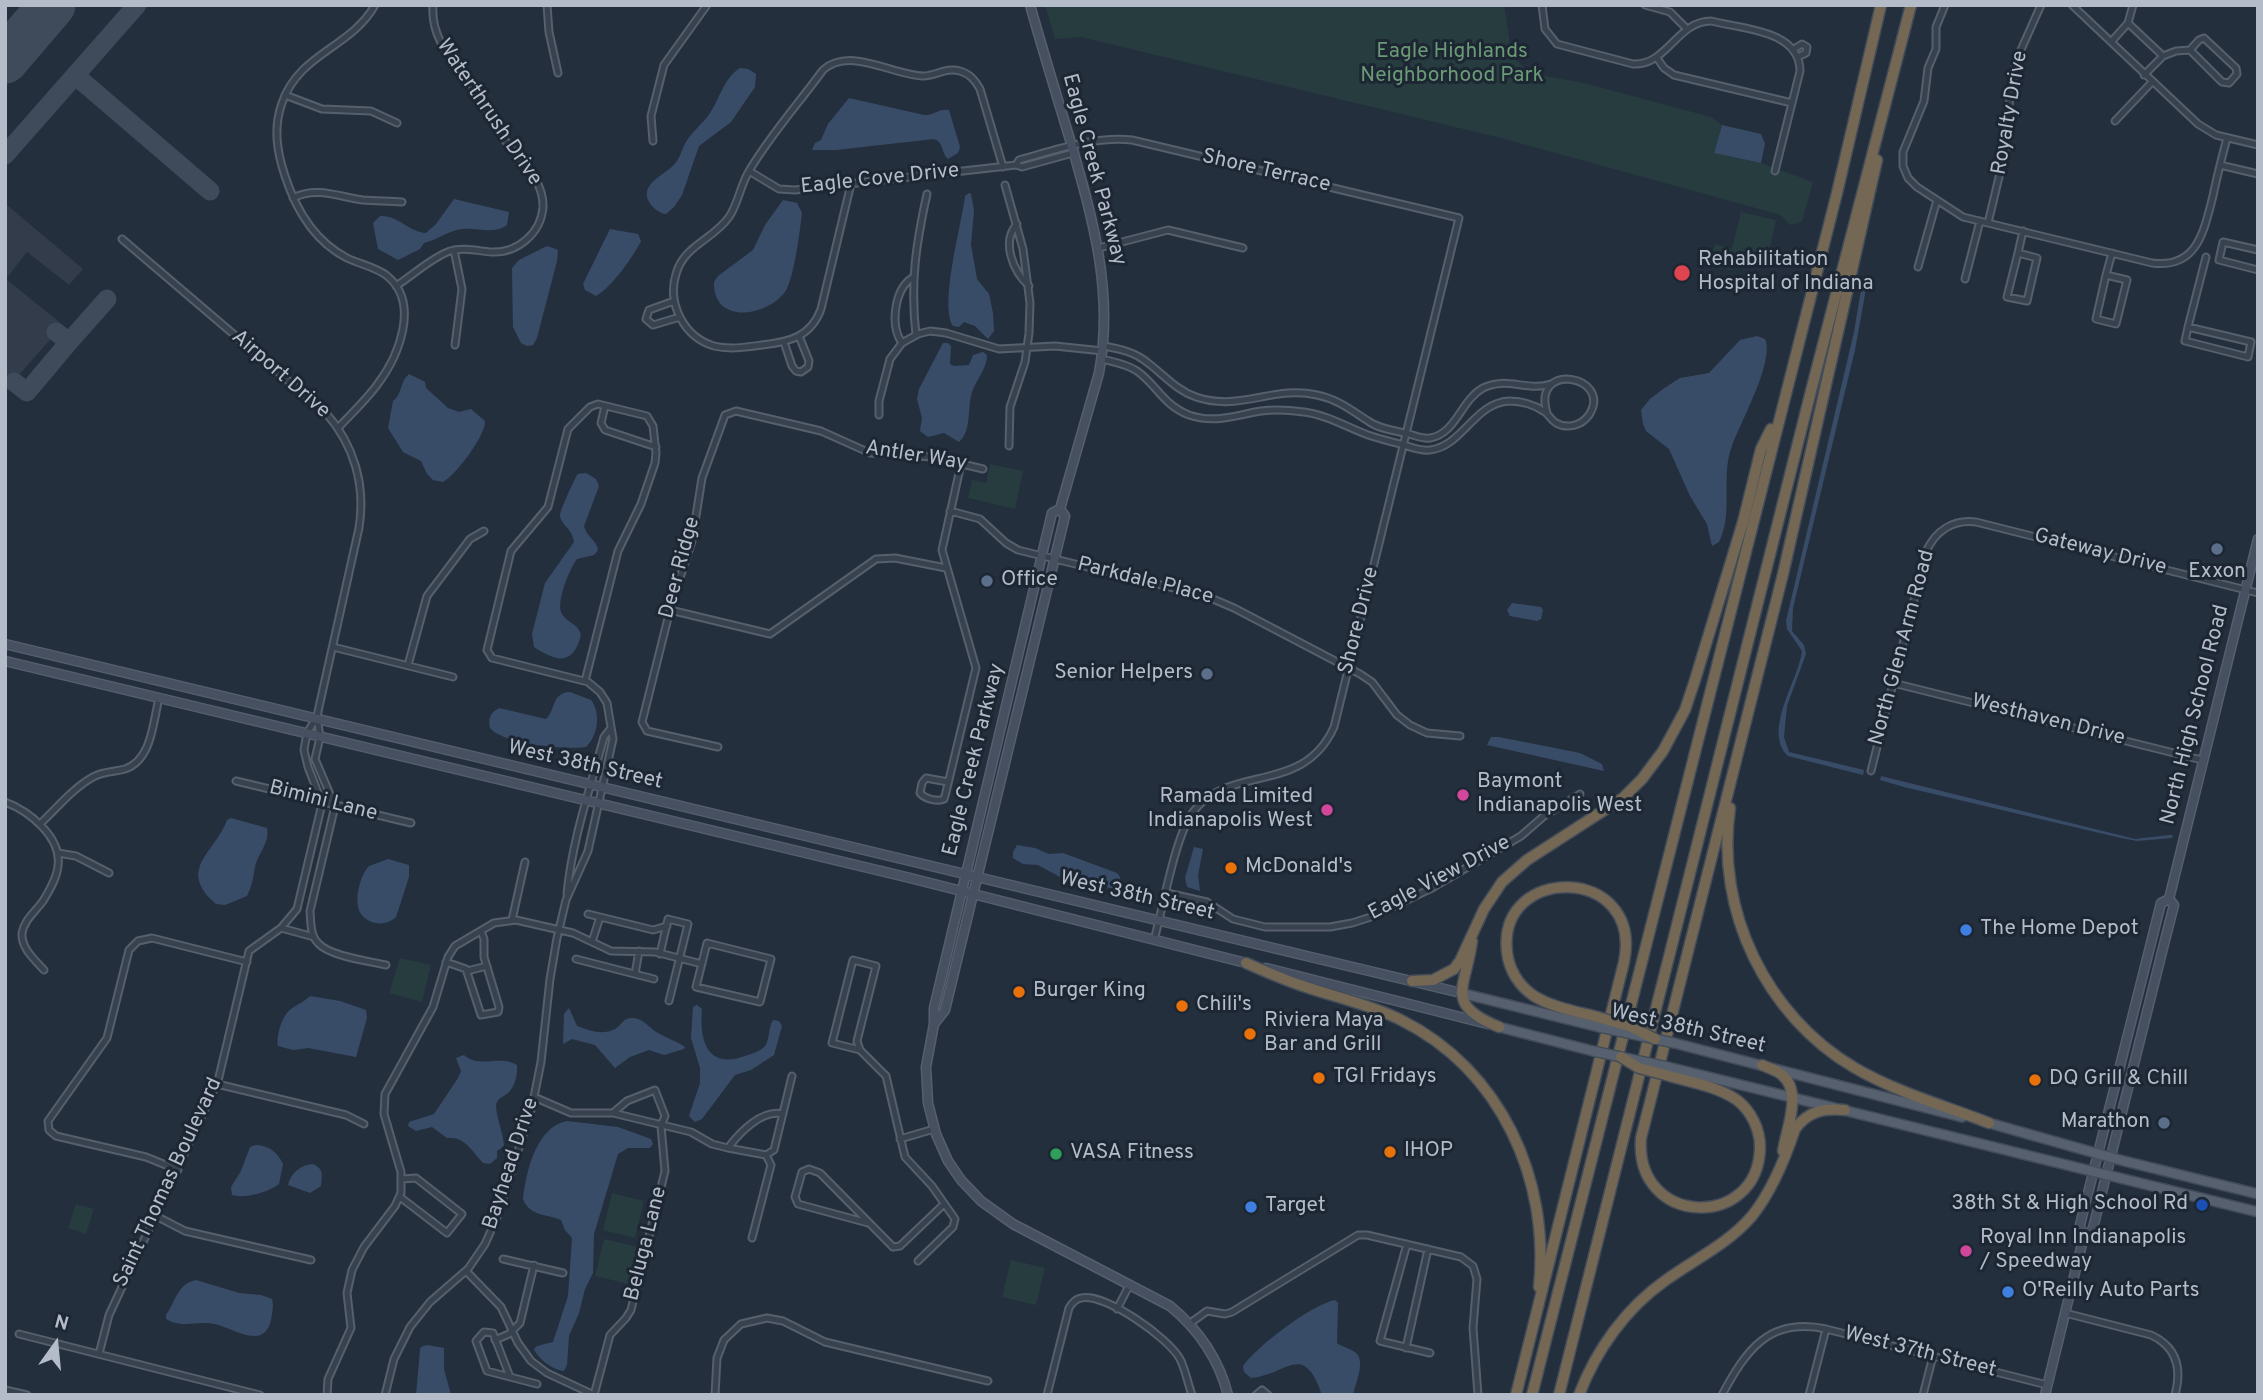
<!DOCTYPE html>
<style>
body{margin:0}
#map{position:relative;width:2263px;height:1400px;overflow:hidden;background:#242f3e;font-family:Overpass,sans-serif}
canvas{display:block}
.frame{position:absolute;inset:0;border:7px solid #b4bcc9;pointer-events:none}
.north{position:absolute;left:21px;top:1309px;width:70px;height:70px;-webkit-text-stroke:5px #1d2633;paint-order:stroke;rotate:15deg;font-size:19px;font-weight:700;line-height:28px;text-align:center;color:#b4bcc9}
.north::after{content:'';display:block;margin:auto;width:24px;height:32px;background:#b4bcc9;clip-path:polygon(50% 0,100% 100%,50% 72%,0 100%)}
</style>
<div id="map">
<canvas width="2263" height="1400"></canvas>
<div class="frame"></div>
<div class="north">N</div>
</div>
<script>
const context = document.querySelector('canvas').getContext('2d');
context.lineJoin = 'round';
function paint(path, color) {
  context.fillStyle = color;
  context.fill(path, 'evenodd');
}
function trace(path, color, width, dash) {
  context.strokeStyle = color;
  context.lineWidth = width;
  context.lineCap = dash ? 'butt' : 'round';
  context.setLineDash(dash || []);
  context.stroke(path);
}
function write(font, color, halo, rows, align = 'center') {
  context.font = font + ' Overpass,sans-serif';
  context.lineWidth = 6;
  context.setLineDash([]);
  context.textBaseline = 'middle';
  context.strokeStyle = halo;
  context.fillStyle = color;
  for (const [text, x, y, turn = 0] of rows) {
    context.save();
    context.translate(x, y);
    context.rotate((+turn || 0) * Math.PI / 180);
    context.textAlign = isNaN(turn) ? turn : align;
    if (halo) context.strokeText(text, 0, 0);
    context.fillText(text, 0, 0);
    context.restore();
  }
}
paint(new Path2D(`
 M7,205l76,64 -14,16 -42,-33 -21,27 57,46 -58,66v-183z`), '#323c4b');
paint(new Path2D(`
 M1045,5h459l8,50 11,12 11,7 50,9 127,34 11,8 -8,28 47,10 52,19 -11,40 -12,3 -9,-10 -280,-77 -420,-101 -26,2z
 M1741,212l35,8 -9,42 -31,-8 -5,16 -13,-3 -2,-9 -5,-1 4,-13 17,5z
 M990,464l33,7 -8,38 -47,-11 4,-18 14,3z
 M400,958l31,7 -9,37 -33,-9z
 M612,1193l32,8 -9,37 -32,-8z
 M76,1204l18,5 -8,25 -18,-6z
 M604,1239l34,8 -9,37 -34,-8z
 M1011,1260l34,8 -9,37 -34,-8z`), '#263c3f');
paint(new Path2D(`
 M740,68l8,1 8,5 -1,13 -24,35 -32,24 -17,49 -8,12 -8,7c-9,-1 -21,-12 -19,-22 2,-13 23,-20 30,-31 4,-6 5,-13 9,-19 6,-11 17,-18 24,-29 10,-15 14,-35 30,-45z
 M849,98l75,17c9,1 15,-7 25,-5l11,37 -2,6 -10,6c-7,-6 -4,-17 -14,-20l-98,11h-24l3,-7 6,-3 7,-16z
 M1722,125l39,9 4,10 -4,19 -47,-10z
 M969,193l2,1 3,16 -3,35 6,34 12,15 4,19 1,18 -6,8 -13,-13 -11,-4 -5,5 -6,-1c-14,-21 9,-103 12,-130z
 M454,199l55,13 -2,13c-13,10 -30,2 -45,4 -12,1 -25,11 -38,14l-4,6 -22,11 -20,-11 -5,-26 7,-7c18,-1 29,16 46,17l10,-9z
 M783,200l14,3 5,10c-2,17 -8,66 -17,79 -19,25 -72,33 -71,-10l4,-6 35,-26 12,-25z
 M610,229l28,5 3,7c-8,16 -29,46 -45,55l-11,-6 -2,-6z
 M547,246l11,4 -1,11 -20,77 -4,7 -6,1 -6,-3 -8,-16 -1,-59 7,-8z
 M1865,283l1,6 -11,61 -62,258 -1,23 12,14 2,9 -19,52 -3,31 5,15 75,18 -1,5 -75,-19c-26,-25 11,-77 14,-105l-15,-22 -1,-8 68,-289 7,-42z
 M1757,336l8,3c10,22 -25,84 -33,107 -12,31 2,66 -13,96l-7,4 -5,-22 -17,-28 -21,-47 -23,-18 -3,-7 -2,-14 9,-11 13,-10 17,-11 29,-5 31,-33z
 M943,343h5l3,3 -1,18 4,2 15,-1 4,-10 10,-3 4,3c0,14 -11,25 -15,37 -5,16 0,39 -13,50l-15,-9 -16,4 -8,-6 2,-13 -5,-19 2,-10z
 M409,374l16,8 1,6 22,20 11,4 12,-3 14,12c1,14 -29,54 -42,61l-10,-2 -6,-6 -6,-13 -18,-9 -15,-24 5,-27c9,-6 7,-20 16,-27z
 M586,473l10,6 3,7 -15,40c2,10 13,15 14,24l-4,5 -17,4c-7,9 -22,44 -15,55 5,9 16,9 19,21 -8,31 -24,27 -47,12l-2,-13 13,-51 29,-41c-2,-14 -12,-16 -14,-26 -1,-3 15,-39 18,-42z
 M1512,603l29,4 2,3 -2,9 -4,2 -27,-5 -3,-6z
 M570,692l21,8c10,13 7,36 -5,47 -21,3 -83,-3 -96,-19 -2,-10 0,-15 9,-20l47,11c10,-9 5,-26 24,-27z
 M1491,737h8l81,16 22,11 2,7 -117,-26z
 M1881,776l254,63 34,-4h4l-1,3 -35,3 -16,-3 -217,-51 -24,-7z
 M231,818l36,10c3,15 -9,25 -12,39 -2,11 -3,19 -8,29l-22,9 -9,-1c-40,-35 -1,-51 11,-84z
 M1017,845l18,3 14,6 14,-1 54,20 3,4 1,6 -6,5h-6l-19,-9 -28,-1 -24,-13 -15,-1 -10,-6v-6z
 M1194,847l9,2 -5,26 2,16 -13,-4 -2,-9z
 M388,859l21,6v12l-13,40c-9,9 -26,9 -35,-3 -8,-12 -1,-39 8,-48z
 M310,996l30,5 26,9 1,8 -11,39 -48,-9 -15,2 -15,-4c-2,-10 4,-31 13,-37 7,-5 13,-7 19,-13z
 M697,1005l5,4c-3,31 5,61 43,47 6,-2 16,-5 20,-10 5,-7 3,-18 8,-26l6,1 3,5 -8,29 -23,15 -16,5 -33,44 -7,3 -6,-6 11,-33v-15l-9,-30 2,-31z
 M569,1008l8,18c13,5 30,11 42,0 4,-4 6,-8 13,-8 10,-1 19,12 28,16 8,5 17,7 25,13l-1,2 -20,6 -15,-5 -19,7 -15,11 -20,-23 -23,-6 -9,5 1,-30z
 M464,1055c15,14 36,-1 53,10 1,8 -2,21 -8,27 -3,4 -10,5 -12,10 -4,7 7,32 7,44l-7,5v7l-7,6 -7,-1c-11,-12 -19,-27 -36,-25l-15,-11 -16,4 -8,-5 1,-4 25,-8 24,-36 3,-7 -5,-13z
 M567,1121l51,6 33,12 2,5 -3,4h-22l-10,6 -24,80 -1,39 -8,16 -6,24 -10,23 -2,29 -3,6c-11,-1 -26,-12 -30,-22l3,-3 16,-4 15,-46 4,-58 -7,-8 -4,-10c-14,-6 -32,-4 -38,-21 3,-27 13,-72 44,-78z
 M256,1145c14,1 21,7 27,19l-4,20c-10,8 -34,15 -47,11l-1,-8 10,-16 9,-24z
 M313,1164c11,5 9,11 8,22l-11,7 -22,-8c3,-12 12,-20 25,-21z
 M196,1280l43,13 22,2 11,4c2,7 0,14 -1,21 -7,31 -38,8 -56,4 -17,-4 -32,5 -49,-5v-4c10,-14 11,-31 30,-35z
 M1335,1300l3,3 -1,40c5,4 16,6 20,11 8,9 -2,31 -4,41h-31c-19,-55 -35,-20 -71,-17l-7,-6 -1,-6c14,-20 68,-61 92,-66z
 M427,1345l17,3v21l7,26h-35l4,-45 1,-3z`), '#394c67');
trace(new Path2D(`
 M76,76l134,115
 M5,155l132,-150
 M56,332l13,10 38,-43
 M14,382l13,10 42,-50`), '#3f4a5a', 19);
trace(new Path2D(`
 M5,60l47,-55`), '#3f4a5a', 47);
const street = new Path2D(`
 M547,5l2,27 9,41
 M1542,5l3,24 12,15 76,20c34,2 44,-43 78,-43 31,8 89,9 89,50l-25,100
 M1645,5l25,7 17,17
 M1945,5l-9,22v22l-8,19 -4,33 -21,51v14l5,12 9,9 46,30 189,46c46,6 52,-33 61,-67 4,-20 9,-39 14,-58
 M2072,5l126,119 18,11 42,10
 M2128,23l35,33 13,-5 14,-1
 M2204,38l32,30 1,6 -8,9 -7,-1 -32,-32 9,-10z
 M2111,42l17,-19 5,-18
 M1794,49l8,-5 5,3 -1,6 -8,4
 M1657,58l7,10 10,7 118,28
 M2144,75l19,-19
 M285,95l37,14 49,2 26,12
 M2115,121l37,-39
 M653,141l-2,-25 13,-51 43,-60
 M1016,165l3,-5c36,-10 75,-24 113,-20l327,78 -125,509c-31,69 -104,36 -141,85 -18,24 -30,96 -39,128
 M2220,165l38,9
 M749,171l30,18 16,1 221,-25 6,2 51,-14
 M851,184l-30,125c-10,28 -32,33 -59,36 -15,2 -32,5 -48,1 -30,-9 -47,-42 -38,-72 8,-29 37,-34 53,-57 9,-13 11,-30 19,-44 19,-34 51,-70 75,-103 27,-24 69,5 100,6 13,0 23,-9 37,-5 10,3 15,9 20,18l23,78
 M1005,185l18,64 7,54 -1,30 -4,29 -15,45 -1,39
 M293,198c24,-12 46,-1 70,2 13,1 26,1 39,2
 M1988,223l17,-71 4,-47 7,-44 25,-56
 M1017,224c-16,18 -4,47 12,62
 M1099,248l69,-18 75,18
 M454,250l8,39 -7,56
 M2258,250l-35,-8 -4,18 39,10
 M2018,253l19,5 -10,43 -20,-4z
 M2018,253l5,-22
 M1918,267l19,-67
 M2106,275l21,5 -11,44 -20,-5z
 M2106,275l6,-22
 M1965,279l15,-58
 M396,286c17,-11 35,-28 54,-35 15,-4 27,0 42,1 26,1 49,-19 51,-45 1,-26 -21,-45 -36,-64 -11,-13 -18,-31 -27,-46 -19,-30 -50,-52 -47,-92
 M674,301l-25,9 -3,9 7,6 27,-8
 M2188,327l63,15 -3,15 -63,-16z
 M2188,327l18,-70
 M916,335c-6,-52 0,-91 11,-141
 M784,342l8,24 4,5 5,1 7,-5 1,-6 -10,-25
 M902,343c-12,-17 -8,-53 10,-65
 M1104,346c16,3 31,6 44,17 16,12 28,27 48,34 45,15 77,-12 121,-2 20,4 34,15 51,26 11,8 28,10 41,13 7,2 14,5 21,4 26,-4 31,-38 53,-50 23,-12 45,4 68,-4
 M1102,359c12,3 25,5 35,12 20,14 26,34 52,44 26,9 47,0 72,-4 14,-2 29,-1 43,1 23,3 43,15 64,23 12,4 24,7 36,10 9,3 17,6 26,5 33,-4 44,-47 79,-49 12,0 26,4 36,11 4,3 6,8 11,11 11,6 25,3 33,-8 25,-39 -58,-55 -42,-2
 M605,406l-4,17 4,7 51,17
 M879,415v-14l11,-42 12,-16 16,-9 12,-3 16,2 53,16 56,-3 48,5
 M338,428c13,-14 28,-28 39,-43 22,-29 44,-83 9,-110 -11,-8 -26,-11 -39,-17 -33,-17 -51,-48 -62,-82 -8,-24 -12,-48 -3,-73 17,-50 69,-55 93,-98
 M950,511l30,8 26,24 12,7 188,46 28,12 126,66 12,8 25,33 13,10 17,8 33,3
 M670,610l100,24 106,-75 19,-1 51,10
 M333,647l120,30
 M408,665l19,-69 43,-57 14,-8
 M1893,683l309,77
 M317,717l3,20 -5,22 20,47 -25,105c1,11 0,24 8,32 11,13 50,18 68,22
 M718,747l-71,-16 -5,-9 30,-120 20,-61 10,-63 23,-63 11,-4 85,20 49,22 63,4 50,12
 M1871,771l55,-219c9,-21 27,-33 50,-30l282,71
 M236,781l175,42
 M948,782l-22,-4 -4,5 -2,10c5,6 17,9 24,6l1,-3 31,-128 -34,-118 19,-86
 M5,802c24,9 57,35 53,64 -1,12 -9,25 -15,35 -7,10 -19,19 -21,32 -1,15 12,26 22,37
 M40,824c16,-15 33,-36 53,-47 11,-6 21,-5 32,-8 27,-9 28,-47 34,-71
 M58,853l18,3 33,17
 M1167,893l40,9 26,17 32,8h65l22,-4 22,-7 56,-27 91,-53 23,-20 36,-22
 M567,894c5,-54 23,-105 37,-157l7,-9
 M588,914l65,16 14,-4
 M512,920l13,-58
 M281,928l33,9
 M592,942l8,-25
 M707,943l64,16 -11,43 -64,-15z
 M660,954l8,-35 20,5 -19,77
 M576,959l78,20
 M853,960l23,6 -19,75 3,9 -28,-7z
 M446,962l20,7 15,46 17,-3 1,-5 -15,-50v-18l-3,-8
 M467,971l20,-5
 M635,974l4,-23
 M860,1050l26,26 19,81 27,29 23,33 -2,8 -35,34
 M217,1084l129,31 18,9
 M613,1113l78,19 21,12 16,4c12,-16 34,-39 55,-34
 M900,1139l34,-10
 M728,1148l38,7 8,-5 18,-74
 M178,1170l-32,-13 -90,-21 -7,-6 -1,-9 59,-83 22,-88 9,-9 14,-3 95,24
 M400,1197l47,36 15,-19 -46,-36 -14,1
 M156,1216l29,15 126,29
 M868,1223l-70,-19 -3,-7 7,-25 7,-3 11,4 73,74 7,-1 44,-42
 M752,1238l19,-73 -5,-10
 M1407,1244l-27,97 50,12
 M503,1259l60,14
 M466,1271l35,36 17,36 13,18 16,12 47,22 16,-60 16,-17 5,-8 34,-139 -4,-45 4,-10 -10,-26 -28,11 -14,12h-42l-37,-16
 M1117,1309l13,-25
 M2065,1313l86,22c26,12 31,34 24,60
 M1189,1324l18,-13 18,3 7,-2 126,-77h9l94,22 12,9 4,13 -4,49 5,67
 M19,1334l241,61
 M495,1340l14,-6 11,-11 14,-58
 M1406,1348l22,-99
 M99,1354l10,-39 109,-234 31,-130 32,-23 16,-19 24,-101 1,-5 -14,-36 -4,-17 3,-17 10,-16 2,-10 40,-179c7,-43 -5,-83 -33,-115l-204,-174
 M510,1377l-23,-6 -11,-30 8,-9 9,1 17,44 27,7
 M5,1390l22,5
 M327,1395l1,-16 23,-51 -4,-35 5,-23 12,-23 31,-41 6,-13v-21l-17,-58 1,-20 48,-87 15,-50 7,-11 39,-23 22,-3 57,13 38,18 44,1 47,12
 M385,1395l9,-36 16,-32 20,-25 38,-33 17,-25 12,-27 35,-110 9,-45 9,-83 7,-41 9,-38 22,-49 25,-112 -6,-36 -7,-11 -12,-10 -96,-24 -5,-8 24,-99 37,-44 20,-78 22,-22 8,-3 49,12 6,10 3,27 -1,10 -14,41 -23,47 -33,130
 M715,1395l2,-37 7,-18 17,-16 26,-6 16,3 42,21 163,39
 M1047,1395l22,-87c3,-5 6,-9 12,-10 23,-6 88,40 99,61 5,9 8,25 12,36
 M1256,1395l6,-5 6,5
 M1722,1395c24,-45 47,-78 104,-66l221,56
 M1809,1395l17,-66
 M1923,1395l10,-39`);
const secondary = new Path2D(`
 M1060,509l-8,4 -1,4 -117,491v16l-8,43 2,36 8,31 12,27 13,19 20,21 32,23 157,82c28,23 49,54 58,89
 M5,644l1456,349
 M5,661l905,217 340,86
 M1266,968l222,56
 M934,1024l11,-14 8,-33 112,-461 -5,-7 39,-136c15,-80 -6,-153 -28,-230 -14,-46 -28,-92 -41,-138
 M2082,1244l11,-16 70,-280 11,-43 -5,-6 89,-360
 M2045,1395l37,-151 -2,-19 81,-322 8,-4`);
const primary = new Path2D(`
 M1461,993l138,34
 M1499,1027l94,24
 M1674,1043l288,74
 M1668,1067l590,145
 M1982,1121l138,39 138,34`);
const highway = new Path2D(`
 M1730,808c-15,102 36,208 125,260 41,24 90,38 134,55
 M1472,941c-6,47 -29,63 27,86
 M1246,963c18,8 36,16 54,22 34,12 69,19 101,35 100,50 149,159 138,267
 M1412,981l21,-1 21,-11 6,-8 24,-52 18,-27 25,-22 96,-62 19,-19 21,-28 22,-41 10,-30 48,-158 18,-73 10,-20
 M1762,1065c6,3 15,5 20,10 21,17 4,55 1,76
 M1666,1075c23,7 51,11 71,25 14,11 23,29 23,47 -1,84 -126,80 -119,-9l142,-564 94,-414
 M1516,1395l108,-433c20,-97 -127,-99 -117,-10 2,18 12,34 27,44 19,12 46,16 67,22
 M1532,1395l305,-1202 44,-188
 M1559,1395l252,-1004 100,-386
 M1579,1395c17,-45 47,-87 87,-115 29,-21 62,-36 86,-64 20,-25 33,-57 43,-87 13,-18 29,-21 50,-19`);
trace(street, '#565f6c', 9);
trace(secondary, '#565f6c', 11);
trace(primary, '#414a57', 12);
trace(highway, '#434c59', 13);
trace(street, '#38414e', 5);
trace(secondary, '#465061', 8);
trace(primary, '#56606e', 9);
trace(highway, '#746855', 10);
const primaryBridge = new Path2D(`
 M1599,1027l75,16
 M1593,1051l75,16`);
const highwayBridge = new Path2D(`
 M1601,1018l31,9 23,12
 M1621,1057l18,11 27,7`);
trace(primaryBridge, '#414a57', 12, []);
trace(highwayBridge, '#434c59', 13, []);
trace(primaryBridge, '#56606e', 9);
trace(highwayBridge, '#746855', 10);
for (const [x, y, r, color] of [
 [1682,273,9,"#e0444e"],
 [2217,549,7,"#5c6f8a"],
 [987,581,7,"#5c6f8a"],
 [1207,674,7,"#5c6f8a"],
 [1463,795,7,"#d1479c"],
 [1327,810,7,"#d1479c"],
 [1231,868,7,"#e8710a"],
 [1966,930,7,"#3f7fe0"],
 [1019,992,7,"#e8710a"],
 [1182,1006,7,"#e8710a"],
 [1250,1034,7,"#e8710a"],
 [1319,1078,7,"#e8710a"],
 [2035,1080,7,"#e8710a"],
 [2164,1123,7,"#5c6f8a"],
 [1390,1152,7,"#e8710a"],
 [1056,1154,7,"#2e9e5b"],
 [2202,1205,7,"#1a4fb4"],
 [1251,1207,7,"#3f7fe0"],
 [1966,1251,7,"#d1479c"],
 [2008,1292,7,"#3f7fe0"]
]) {
  const dot = new Path2D();
  dot.arc(x, y, r, 0, 2 * Math.PI);
  context.fillStyle = color;
  context.fill(dot);
  trace(dot, '#1d2633', 2.5);
}
write('21px', '#6b9a76', '#1d2633', [
 ["Eagle Highlands",1452,53],
 ["Neighborhood Park",1452,77]
]);
write('21px', '#b4bcc9', '#1d2633', [
 ["Waterthrush Drive",488,113,56],
 ["Royalty Drive",2011,113,-80],
 ["Eagle Creek Parkway",1093,170,75],
 ["Shore Terrace",1266,172,13],
 ["Eagle Cove Drive",880,180,-6],
 ["Airport Drive",280,375,41],
 ["Antler Way",916,457,9],
 ["Gateway Drive",2100,553,14],
 ["Deer Ridge",681,568,-75],
 ["Parkdale Place",1145,582,14],
 ["Shore Drive",1360,621,-76],
 ["North Glen Arm Road",1903,648,-75],
 ["North High School Road",2196,715,-76],
 ["Westhaven Drive",2048,721,14],
 ["Eagle Creek Parkway",975,760,-76],
 ["West 38th Street",585,766,13],
 ["Bimini Lane",323,802,14],
 ["Eagle View Drive",1440,879,-28],
 ["West 38th Street",1137,897,13],
 ["West 38th Street",1688,1030,13],
 ["Bayhead Drive",512,1164,-72],
 ["Saint Thomas Boulevard",169,1183,-65],
 ["Beluga Lane",647,1244,-76],
 ["West 37th Street",1920,1353,14]
]);
write('21px', '#b4bcc9', '#1d2633', [
 ["Rehabilitation",1698,261],
 ["Hospital of Indiana",1698,285],
 ["Exxon",2217,573,"center"],
 ["Office",1001,581],
 ["Senior Helpers",1193,674,"right"],
 ["Baymont",1477,783],
 ["Indianapolis West",1477,807],
 ["Ramada Limited",1313,798,"right"],
 ["Indianapolis West",1313,822,"right"],
 ["McDonald's",1245,868],
 ["The Home Depot",1980,930],
 ["Burger King",1033,992],
 ["Chili's",1196,1006],
 ["Riviera Maya",1264,1022],
 ["Bar and Grill",1264,1046],
 ["TGI Fridays",1333,1078],
 ["DQ Grill & Chill",2049,1080],
 ["Marathon",2150,1123,"right"],
 ["IHOP",1404,1152],
 ["VASA Fitness",1070,1154],
 ["38th St & High School Rd",2188,1205,"right"],
 ["Target",1265,1207],
 ["Royal Inn Indianapolis",1980,1239],
 ["/ Speedway",1980,1263],
 ["O'Reilly Auto Parts",2022,1292]
], 'left');
</script>
